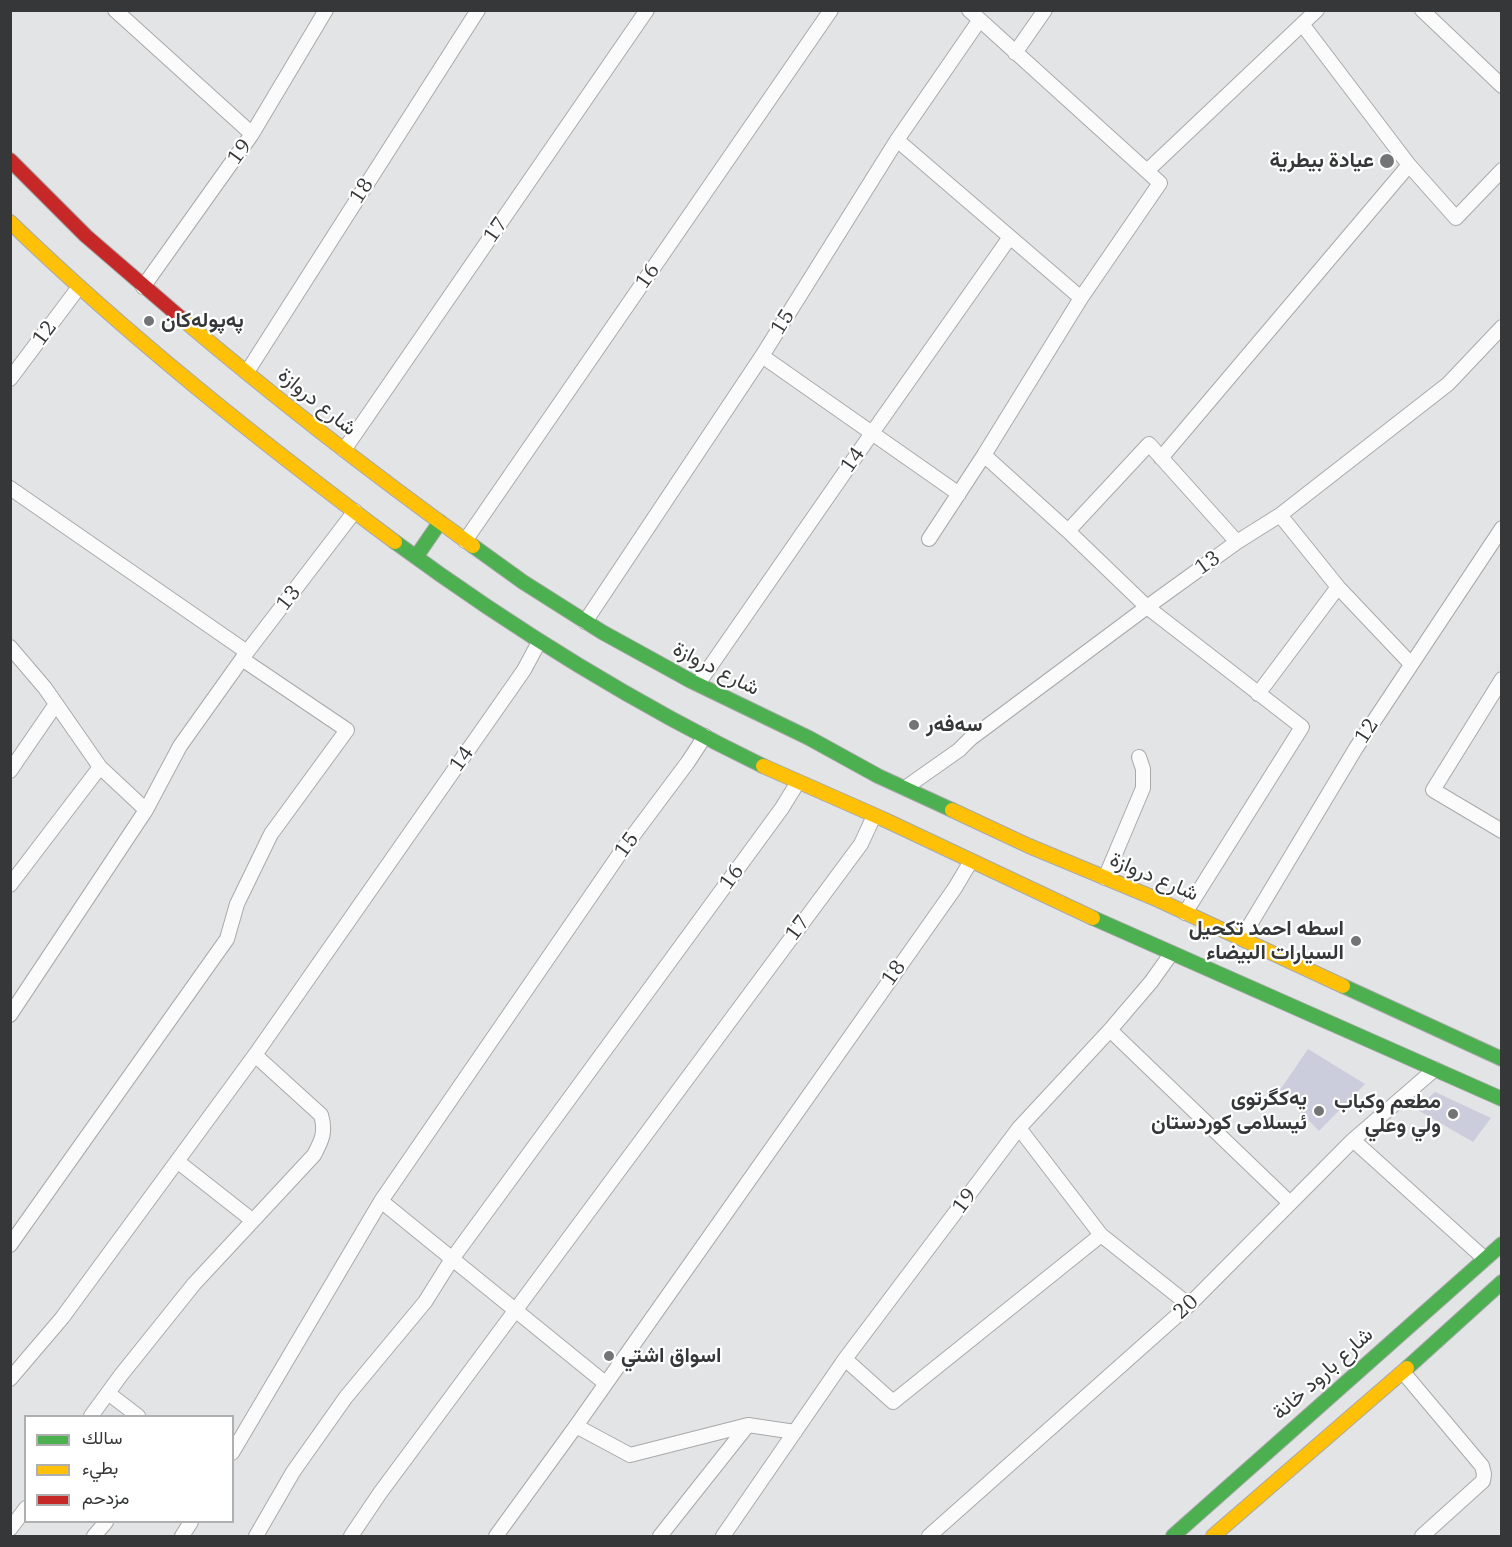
<!DOCTYPE html>
<meta charset="utf-8">
<style>
body{margin:0}
#map{position:relative;width:1512px;height:1547px;overflow:hidden;background:#e3e4e5;font-family:"IBM Plex Serif",Vazirmatn,serif}
canvas{display:block}
.frame{position:absolute;inset:0;border:12px solid #363738;pointer-events:none}
.legend{position:absolute;left:24px;top:1415px;width:210px;height:108px;box-sizing:border-box;background:#fff;border:2px solid #afafaf;margin:0;padding:8px 10px;list-style:none;font-size:18px;color:#363738}
.legend li{display:flex;align-items:center;gap:12px;height:30px}
.legend b{width:30px;border:2px solid #afafaf}
</style>
<div id="map">
<canvas width="1512" height="1547"></canvas>
<div class="frame"></div>
<ul class="legend">
<li><b style="height:8px;background:#4caf50"></b>سالك</li>
<li><b style="height:8px;background:#ffc107"></b>بطيء</li>
<li><b style="height:8px;background:#c62828"></b>مزدحم</li>
</ul>
</div>
<script>
const context = document.querySelector('canvas').getContext('2d');
context.lineJoin = 'round';
function paint(path, color) {
  context.fillStyle = color;
  context.fill(path, 'evenodd');
}
function trace(path, color, width, dash) {
  context.strokeStyle = color;
  context.lineWidth = width;
  context.lineCap = dash ? 'butt' : 'round';
  context.setLineDash(dash || []);
  context.stroke(path);
}
function write(font, color, halo, rows, align = 'center') {
  context.font = font + ' "IBM Plex Serif",Vazirmatn,serif';
  context.lineWidth = 4.5;
  context.setLineDash([]);
  context.textBaseline = 'middle';
  context.strokeStyle = halo;
  context.fillStyle = color;
  for (const [text, x, y, turn = 0] of rows) {
    context.save();
    context.translate(x, y);
    context.rotate((+turn || 0) * Math.PI / 180);
    context.textAlign = isNaN(turn) ? turn : align;
    if (halo) context.strokeText(text, 0, 0);
    context.fillText(text, 0, 0);
    context.restore();
  }
}
paint(new Path2D(`
 M1308,1049l57,35 -46,47 -39,-41z
 M1435,1092l56,26 -18,24 -57,-33z`), '#cbccdc');
const street = new Path2D(`
 M115,10l137,124
 M1422,10l80,76
 M1302,24l107,141 47,53 46,-48
 M1015,53l30,-43
 M897,140l184,158
 M1148,170l169,-160
 M143,287l109,-153 74,-124
 M762,356l197,138
 M247,372l231,-362
 M10,379l69,-92
 M344,450l303,-440
 M984,455l84,76 79,76 155,120 -117,186
 M1161,458l248,-293
 M10,488l237,164
 M1280,515l58,72 73,77
 M1068,531l81,-87 88,98
 M929,539l55,-84 97,-157 79,-115 -191,-173
 M465,541l366,-531
 M585,622l177,-266 135,-216 82,-119
 M10,647l35,41 55,79 46,43
 M1502,679l-69,111 69,41
 M698,684l174,-251 138,-196
 M1258,694l80,-107
 M10,771l46,-67
 M905,788l54,-38 11,-11 177,-132 90,-65 43,-27 168,-131 54,-57
 M1105,878l38,-90v-19l-4,-12
 M10,885l90,-118
 M1242,938l114,-190 146,-220
 M10,1015l136,-205 34,-64 67,-94 108,-141
 M1110,1030l180,173
 M1019,1128l82,107 88,70
 M1353,1140l132,119
 M177,1161l75,59
 M381,1201l224,182
 M10,1245l217,-306 10,-35 34,-70 76,-104 -105,-71
 M845,1359l48,43 208,-167
 M1403,1372l79,94 2,8 -1,7 -61,55
 M10,1379l52,-61 193,-263 269,-385 15,-28
 M108,1393l30,23
 M91,1416l30,-41 73,-91 120,-129c8,-15 12,-23 7,-40l-66,-60
 M576,1426l54,29 118,-30 47,7
 M232,1453l149,-252 242,-352 65,-87 17,-26
 M10,1529l16,-21
 M94,1536l12,-14
 M182,1536l9,-14
 M256,1536l37,-64 53,-75 79,-95 27,-43 330,-451 16,-26
 M351,1536l29,-43 481,-649 13,-28
 M496,1536l80,-110 379,-538 16,-27
 M660,1536l88,-111
 M723,1536l122,-177 174,-231 91,-98 41,-48 20,-28
 M929,1536l260,-231 164,-165 82,-71`);
const fast = new Path2D(`
 M395,542c117,86 238,161 368,224
 M473,546l50,36 79,50 89,49 118,57 69,38 74,34
 M416,557l24,-35
 M1093,918l409,181
 M1343,986l159,73
 M1407,1368l95,-86
 M1173,1536l329,-292`);
const slow = new Path2D(`
 M10,222c120,116 251,220 385,320
 M181,318c94,80 192,156 292,228
 M763,766l120,53 210,99
 M952,810l77,36 125,52 189,88
 M1213,1536l194,-168`);
const jam = new Path2D(`
 M10,160l76,76 95,82`);
trace(street, '#a9a9aa', 16);
trace(fast, '#a9a9aa', 16);
trace(slow, '#a9a9aa', 16);
trace(jam, '#a9a9aa', 16);
trace(street, '#fbfbfb', 14);
trace(fast, '#4caf50', 14);
trace(slow, '#ffc107', 14);
trace(jam, '#c62828', 14);
for (const [x, y, r, color] of [
 [1387,161,8,"#737475"],
 [149,321,6,"#737475"],
 [914,725,6,"#737475"],
 [1356,941,6,"#737475"],
 [1319,1111,6,"#737475"],
 [1453,1114,6,"#737475"],
 [609,1356,6,"#737475"]
]) {
  const dot = new Path2D();
  dot.arc(x, y, r, 0, 2 * Math.PI);
  context.fillStyle = color;
  context.fill(dot);
  trace(dot, '#fff', 2);
}
write('21px', '#363738', '#fff', [
 ["19",240,152,-54],
 ["18",362,191,-57],
 ["17",496,230,-55],
 ["16",648,276,-55],
 ["15",783,322,-58],
 ["12",45,333,-53],
 ["شارع دروازة",317,402,39],
 ["14",853,460,-55],
 ["13",1208,563,-36],
 ["13",289,598,-52],
 ["شارع دروازة",716,669,27],
 ["12",1367,731,-57],
 ["14",462,759,-55],
 ["15",627,845,-54],
 ["16",732,877,-54],
 ["شارع دروازة",1154,877,23],
 ["17",798,928,-53],
 ["18",894,973,-55],
 ["19",965,1201,-53],
 ["20",1186,1307,-43],
 ["شارع بارود خانة",1323,1374,-42]
]);
write('bold 21px', '#363738', '#fff', [
 ["عيادة بيطرية",1374,161],
 ["پەپولەکان",161,321,"left"],
 ["سەفەر",926,725,"left"],
 ["اسطه احمد تكحيل",1344,929],
 ["السيارات البيضاء",1344,953],
 ["یەکگرتوی",1307,1099],
 ["ئیسلامی کوردستان",1307,1123],
 ["مطعم وكباب",1441,1102],
 ["ولي وعلي",1441,1126],
 ["اسواق اشتي",621,1356,"left"]
], 'right');
</script>
